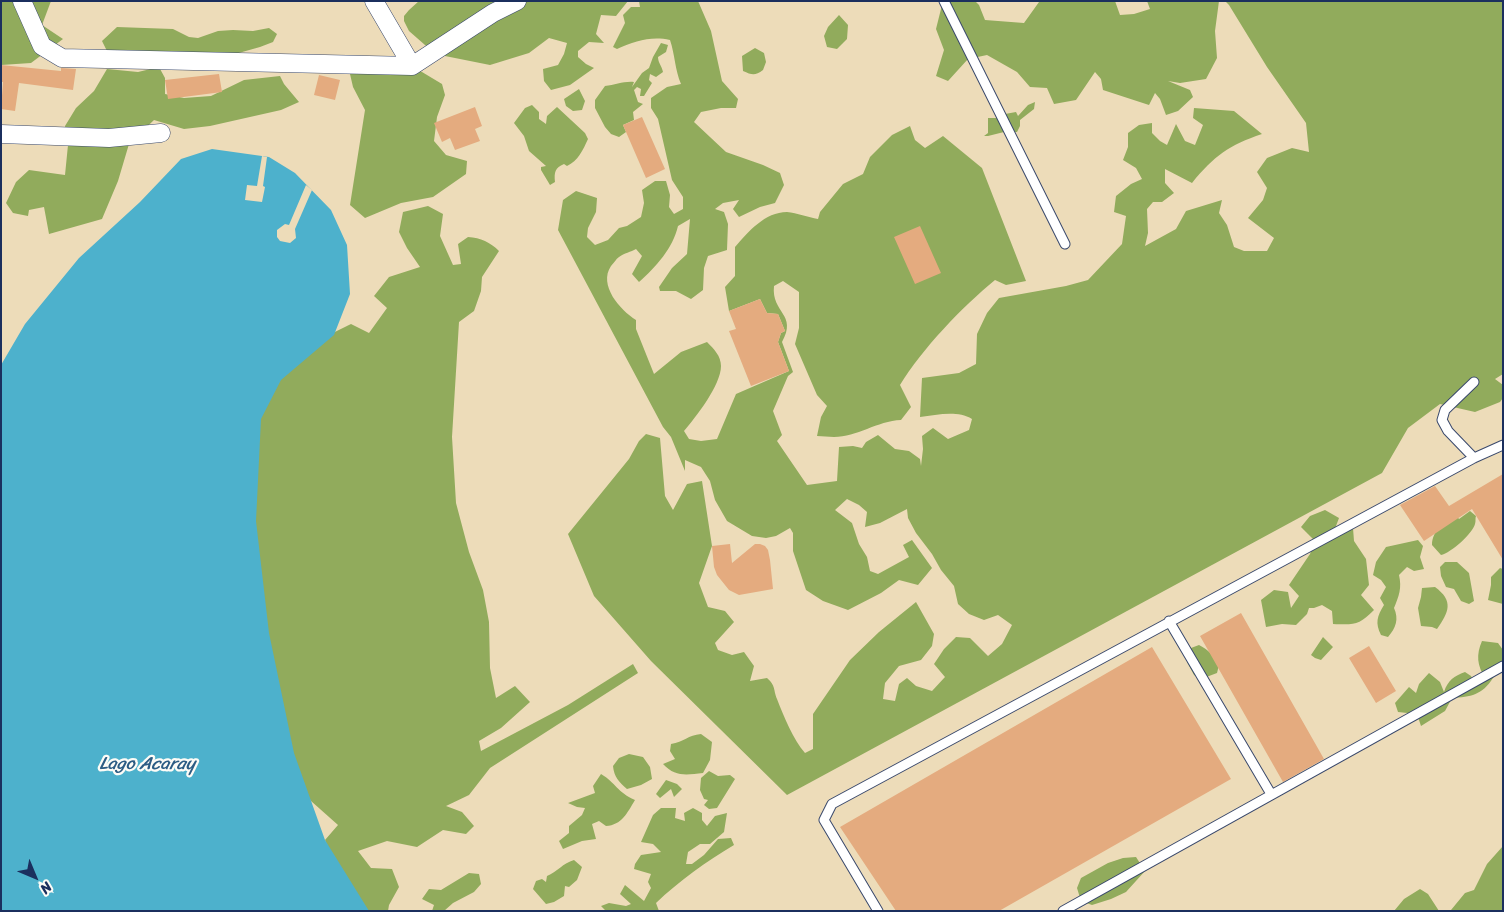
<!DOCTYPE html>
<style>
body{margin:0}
#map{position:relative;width:1504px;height:912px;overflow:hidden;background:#eddcb9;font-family:Sriracha,sans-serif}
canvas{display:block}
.frame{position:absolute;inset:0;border:2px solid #1b2f5e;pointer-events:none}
.north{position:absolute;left:10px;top:852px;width:50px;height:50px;-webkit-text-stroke:4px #fdfcf7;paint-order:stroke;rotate:135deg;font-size:14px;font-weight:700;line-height:20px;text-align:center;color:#1b2f5e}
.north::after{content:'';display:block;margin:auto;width:18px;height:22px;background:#1b2f5e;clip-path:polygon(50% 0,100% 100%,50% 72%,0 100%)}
</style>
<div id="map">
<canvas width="1504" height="912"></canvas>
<div class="frame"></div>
<div class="north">N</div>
</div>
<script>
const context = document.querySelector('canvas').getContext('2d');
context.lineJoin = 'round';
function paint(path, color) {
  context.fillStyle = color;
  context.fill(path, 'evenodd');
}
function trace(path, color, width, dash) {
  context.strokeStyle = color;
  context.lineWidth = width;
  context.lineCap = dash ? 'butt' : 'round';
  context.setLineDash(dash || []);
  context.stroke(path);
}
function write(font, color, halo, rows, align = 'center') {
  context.font = font + ' Sriracha,sans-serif';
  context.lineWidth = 4.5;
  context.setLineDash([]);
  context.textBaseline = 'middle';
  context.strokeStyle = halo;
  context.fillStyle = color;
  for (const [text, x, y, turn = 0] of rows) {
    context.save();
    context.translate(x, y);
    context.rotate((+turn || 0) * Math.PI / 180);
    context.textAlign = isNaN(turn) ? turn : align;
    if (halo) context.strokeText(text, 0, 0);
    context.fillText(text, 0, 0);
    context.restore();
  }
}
paint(new Path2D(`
 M1,1h50l-9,24 21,14 -32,24 -30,2z
 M419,1h209l-12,15 -15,-1 -5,19 8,9 -15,-1 -11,9v6l8,7 8,4 -24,17 -19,5 -7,-9 -1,-12 15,-4 6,-11 3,-11 -18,-5 -20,15 -39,12 -50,-10 -15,-10 -16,-14 -5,-10v-5l5,-6z
 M639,1h59l13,30 11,50 16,18 -2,9h-15l-20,4 -7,10 32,30 37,13 17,8 4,12 -9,18 -15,4 -21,10 -6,-8 6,-9 -16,3 -8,6 9,3 4,12 -1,26 -19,6 -4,12 -1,22 -12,9 -15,-8h-16l-1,-4 13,-19 15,-14 3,-35 -12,7c-5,22 -22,41 -39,56l-7,-8 10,-18 -6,-7c-5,3 -12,4 -17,8 -3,2 -5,6 -8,9 -13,19 9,44 25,54v9l18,45 27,-22 26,-10c7,7 14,14 14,24 0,19 -25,51 -37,65l5,8 12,2 16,-2 19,-45 53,-23 -11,-29 3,-9 4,-2 -7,-17 -11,-1 -7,-14 -31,12 -4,-24 10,-11v-29c13,-15 30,-35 52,-35 10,1 21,5 31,7l2,-7 23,-28 20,-10 7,-17 22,-22 18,-9 5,14 10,8 18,-12 39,32 44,113 -20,4 -11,-5c-33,27 -73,69 -95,105l11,22 -10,13c-24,1 -44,17 -67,17 -6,0 -11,-1 -17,-1l4,-19 6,-11 -10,-11 -22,-51 4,-16v-36l-16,-11 -9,5c-3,27 24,28 8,56l11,30 -5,4 -15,35 9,24 -5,6 30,44 30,-4 2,-34 14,-1 9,2 4,-6 12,-7 17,14 14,2 11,8 1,7 2,-17 -1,-13 11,-8 15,11 21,-9 3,-11c-15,-9 -35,-4 -52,-2l2,-39 37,-5 17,-9 1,-30 10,-21 12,-15 67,-12 22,-6 34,-36 4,-28 -12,-4 2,-16 15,-12 11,-5 -6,-11 -13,-8 5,-13v-14l11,-8 13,-2v10l8,8 7,4 9,-21 9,17 10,4 8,-20 -10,-7 1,-10 40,3 28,23c-33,11 -48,22 -70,49l-27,-14v14l9,10 -12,9h-9l-6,7 1,24 -3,13 31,-17 10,-18 36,-11 -3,13 8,12 7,22 10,4h23l7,-13 -26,-20 15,-18 4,-12 -10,-16 10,-14 25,-10 17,4 -3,-29 -39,-56 -38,-62 -4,-4h278v373l-8,5 8,6v13l-3,4 -25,10 -35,-8 -32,24 -26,45 -595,322 -136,-134 -57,-65 -26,-62 61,-75 10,-18 7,-7 14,4 5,58 8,14 14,-26 15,-3 10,65 -13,37 9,24 17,4 9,11 -19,21 3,7 14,5 12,-3 10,14 -4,15 17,-3c9,8 6,11 10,21 7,18 16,40 28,54l8,-4v-35l37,-54 29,-28 37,-30 18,32 -2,12 -11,14 -22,6 -14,17 -2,16 12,2 4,-17 8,-6 9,8 16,5 13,-14 -11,-13 10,-15 12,-12 14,1 18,18 14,-12 10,-19 -14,-10 -14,5 -15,-6 -11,-10 -4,-18 -13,-16 -9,-16 -16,-21 -8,-15 -1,-9 -27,14 -15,4 2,-15 -8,-7 -12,-6 -12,11 17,13 7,21 8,13 3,14 8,3 31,-17 -6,-12 9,-5 20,28 -14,17 -19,-5 -18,13 -33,17 -25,-9 -17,-11 -13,-39v-18l-3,-5 -14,8 -10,2 -14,-2 -25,-15 -12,-21 -5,-19 -9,-14 -16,-7v11l-14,-34 -8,-10 -105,-197 5,-30 13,-9 21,7 -1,14 -8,16 -1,9 8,8 13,-5 11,-12 8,-2 14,-9 3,-14 -2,-13 13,-9h11l4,14 -1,12 5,7 9,-5v-12l-11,-17 -14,-61 -7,-11v-10l16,-11 14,-3c-6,-14 -6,-29 -11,-44 -19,-4 -35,1 -53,9l-4,-2 12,-24 -2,-8 8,-8h9z
 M946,1h29l4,4 6,15 39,3 15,-21 76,-1 5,14 14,-1 16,-5 -3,-8h72l-4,30 2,27 -11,21 -26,4 -12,-2 22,9 3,7 -15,14 -12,4 -6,-16 -5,-6 -6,12 -46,-15 -2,-11 -6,-7 -19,28 -22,4 -7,-16 -17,-1 -13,-15 -30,-17 -19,4 -20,22 -12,-5 8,-26 -8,-21 6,-24z
 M839,15l9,10 -1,14 -10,10 -10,-2 -3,-11 4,-9z
 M117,27l56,2 16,8 9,1 20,-7 15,-1 20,1 16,-3 8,6 -4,8 -13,5 -25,7 -128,-3 -5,-10z
 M661,43l7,2 -2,7 -8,5c0,6 4,9 5,15l-7,5 -6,-3 -1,6 3,3 -8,13h-4l1,-7 -4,-2 -3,3 4,12 5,2 -10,8 1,8 -11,5 3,7 -7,5 -8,-3 -6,-7 -10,-19v-8l10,-14c10,-1 19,-5 29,-4l-2,5 10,-14 7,-5 4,-11z
 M755,48l9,5 2,9 -3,8c-8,6 -11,5 -20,1l-1,-15z
 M400,63l22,9 20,12 3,11 -8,22 -3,24 12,14 21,6 -1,13 -33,23 -32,6 -36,15 -15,-13 15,-95 -12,-23 -3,-13 25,-8z
 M159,67l6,11v16l19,4 27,-2 33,-16 36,-4 4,8 15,18 -18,8 -71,16 -26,3 -30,-9 -25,24 -11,37 -16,38 -53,15 -5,-27 -15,3 -1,6 -15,-3 -7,-10 10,-21 13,-12 36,5 3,-30 -3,-19 11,-18 18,-17 13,-22 31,3z
 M579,89l6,12 -3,9 -9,1 -7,-5 -2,-7z
 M1035,102l-1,7 -14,11v6l-3,6h-13l-16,4h-4l4,-3v-15h9l6,5 2,-9 11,-2 2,4 10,-11z
 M532,105l7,7v7l7,5 1,-8 10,-9 28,26 3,6c-5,11 -10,22 -21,27l-3,-2c-9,4 -10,8 -9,18l-5,3 -9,-15v-3l5,-1 -17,-15 -5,-15 -10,-13 11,-15z
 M428,206l15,8 -3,22 13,29 8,-1 -3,-20 10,-7c13,1 22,5 31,14l-17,26 -1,14 -7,20 -15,11 -7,115 4,66 13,49 14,38 6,32 1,46 6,30 19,-12 15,16 -29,26 -22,13 2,10 87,-46 65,-41 5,9 -148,95 -21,27 -23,11 16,6 12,14 -8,8 -23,-4 -26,17 -30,-6 -29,10 13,17 21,1 7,18 -10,18 -1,6h-33l-30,-71 13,-15 -27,-24 -26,-42 -17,-40 -18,-267 28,-92 73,-36 18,9 18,-25 -13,-12 15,-19 31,-10 -13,-19 -8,-16 4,-20z
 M1325,510l14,8 -6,16 20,-6 1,13 12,18 3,26 -8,10 13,15c-15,15 -19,15 -41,14l-1,-13 -10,-6 -8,3h-5l-2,6 -11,11 -14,-1 -16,3 -5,-27 13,-10 14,2 3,16 8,-12 -10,-11 21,-31 5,-13 -14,-14 9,-11z
 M1470,511l6,5c-1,2 0,5 -1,8 -2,9 -24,29 -34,31l-9,-10c0,-15 13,-23 24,-30l3,4z
 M1418,540l5,6 -3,11 4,12 -10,2 -7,-4 -8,8c3,13 0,21 -5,33 5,11 2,20 -6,29l-7,-2c-6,-12 -4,-19 3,-30l-4,-7 6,-11 -5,-7 -8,-5 3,-13 10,-15z
 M1445,562h12l12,11 5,28 -5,3 -8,-3 -7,-12 -8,-2 -5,-11 -1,-9z
 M1500,568l3,1v35l-15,-4 3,-15v-8z
 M1435,587c19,14 14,25 2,42l-5,-2 -11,-1 -3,-18 3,-11 1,-9z
 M1323,637l10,10 -12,13 -6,-2 -4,-3z
 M1482,641l16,2 5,7v15c-5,5 -6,9 -10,13 -11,17 -22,19 -41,20l-7,13 -24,15 -4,-12 -19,-2 -3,-9 14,-16 7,6 3,-9 10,-11 11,9 4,10c4,-12 10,-16 21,-20l6,4 4,8 10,-6c-8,-13 -9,-23 -3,-37z
 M1199,645c10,5 15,11 20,20l-2,8 -16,6 -7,-4 -7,-13 4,-14z
 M701,734l11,8 -2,18 -7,13c-17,2 -28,4 -40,-9l12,-5 -5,-8 1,-7c13,-2 17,-9 30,-10z
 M629,754l14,3 7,10 2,12 -11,6 -14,4c-8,-7 -13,-12 -14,-23l6,-8z
 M709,771l9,5 12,-1 5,4 -18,29 -8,1 -5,-4 4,-5 -4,-1 -4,-9 1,-12z
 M601,774c15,9 16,18 34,26 -8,13 -13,25 -29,26l-7,-5 -7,3 4,15 -14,2 -19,8 -4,-8 10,-8v-7l13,-11 3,-7 -8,-1 -9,-4 27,-10 -2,-7z
 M666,780l11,4 5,5 -8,8 -3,-8 -11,9 -4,-4z
 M661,808h15l-1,10 10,3 -1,-8 9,-5 9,5v7l5,6 8,-10 12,-3 -3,19 -14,12h-10l-12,8 -2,12h6l12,-9 14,-16 13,-1 3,7c-27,16 -55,36 -78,58l3,8h-53l-5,-5 8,-3 17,3 5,-2 -11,-10 5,-9 19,16 7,-13 -3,-6 3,-8 -17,-5 1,-5 6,-9 20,-3 -8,-8 -12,-2 12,-27z
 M1503,846v65h-109l10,-12 16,-10 8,5 11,17 12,-1 14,-17 9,-3 13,-26z
 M1136,857l9,14 -19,21 -15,7 -19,6 -11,-4 -4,-13 4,-10 27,-15 15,-5z
 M574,860l8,7 -5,13 -8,7 -4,-1 -1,10 -10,6 -8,2 -13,-15 3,-8 6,-2 4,3 1,-6c10,-4 16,-13 27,-16z
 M469,873l10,1 2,10 -7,8 -21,11 -9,8h-12l2,-6 -12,-6 7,-10 12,1z`), '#91ab5c');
paint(new Path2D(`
 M212,149l57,8 26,16 36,37 16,35 3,49 -16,41 -53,45 -20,39 -5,102 13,112 25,120 31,87 44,71h-368v-546l24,-41 54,-66 61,-56 41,-43z`), '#4db1cc');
paint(new Path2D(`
 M262,156l5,1 -4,29 2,1 -3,15 -17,-2 2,-15 10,1z
 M306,185l6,5 -17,39 1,9 -6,5 -10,-2 -3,-4v-7l8,-6 4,1z`), '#eddcb9');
paint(new Path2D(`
 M1,65l60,6v-3l15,1 -3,21 -54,-7 -4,28 -14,-2 2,-27h-2z
 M219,74l3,18 -54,7 -3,-19z
 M319,75l21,5 -5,20 -21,-5z
 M475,107l7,19 -7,3 5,12 -25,9 -5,-12 -8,4 -8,-19z
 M642,117l23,52 -19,9 -23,-53z
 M920,226l21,47 -26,11 -21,-47z
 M760,299l7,14 11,1 7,17 -4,2 -3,9 11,29 -38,15 -22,-55 7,-2 -7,-18z
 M1503,474v86l-31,-51 -48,32 -24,-36 35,-19 14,20z
 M730,544l2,19 23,-19h5l5,2 3,4 2,10 3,29 -34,6 -10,-5 -12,-15 -3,-8 -2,-21z
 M1241,613l83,146 -41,23 -83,-146z
 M1369,646l27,45 -20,12 -27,-45z
 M1152,647l79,132 -232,132h-103l-56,-84z`), '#e4ab7f');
const service = new Path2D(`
 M944,1l121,243
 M1474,458l-26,-27 -6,-11 3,-10 29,-28
 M1169,621l102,173
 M878,911l-54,-91 8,-16 642,-346 29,-13
 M1063,911l440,-245`);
const minor = new Path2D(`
 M22,1l20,45 20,12 350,8 81,-53 24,-12
 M374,1l38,65
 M1,134l108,4 52,-5`);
trace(service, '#3a496c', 11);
trace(minor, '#3a496c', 19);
trace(service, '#fff', 9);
trace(minor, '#fff', 18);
write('italic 18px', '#2c5c84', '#fdfcf7', [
 ["Lago Acaray",147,764]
]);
</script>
